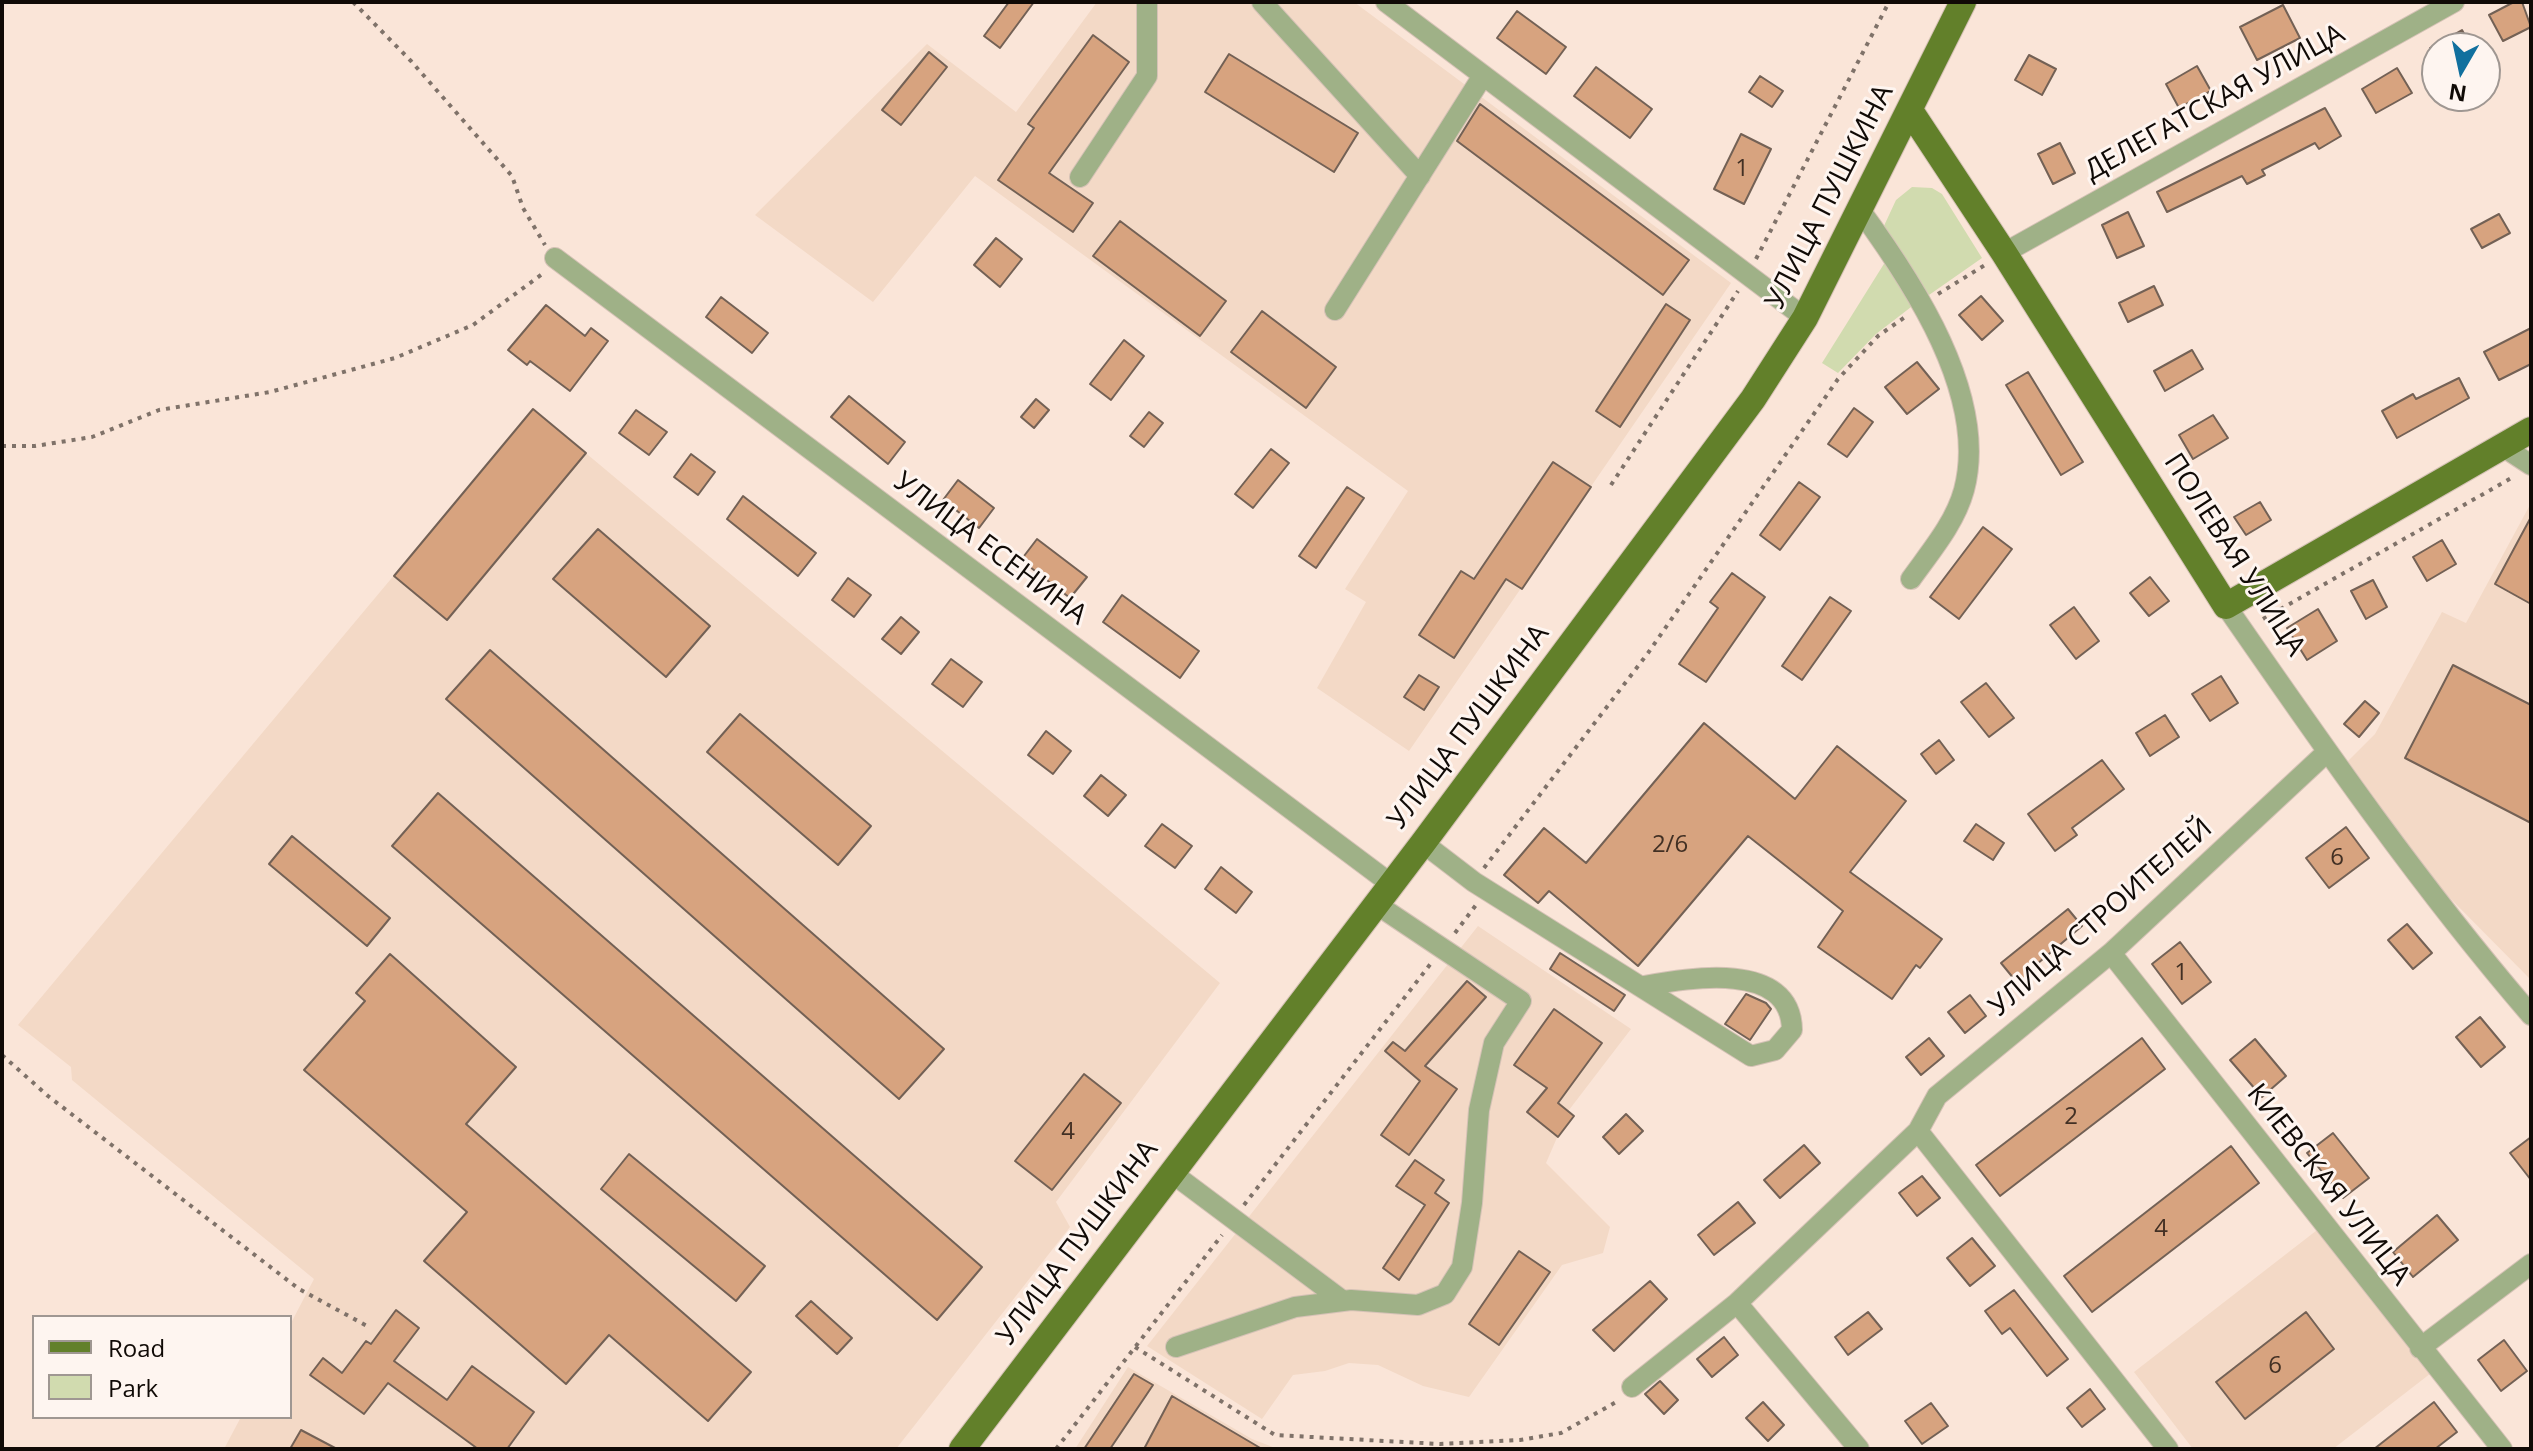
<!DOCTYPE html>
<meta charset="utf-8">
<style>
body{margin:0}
#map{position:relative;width:2533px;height:1451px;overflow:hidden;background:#fae5d8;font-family:"Open Sans",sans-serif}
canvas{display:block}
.frame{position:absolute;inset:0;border:4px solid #100a06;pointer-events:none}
.legend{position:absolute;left:32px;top:1315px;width:260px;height:104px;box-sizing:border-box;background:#fef5f0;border:2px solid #9f9792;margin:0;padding:10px 14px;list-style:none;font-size:24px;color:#100a06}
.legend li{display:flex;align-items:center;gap:16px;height:40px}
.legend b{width:40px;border:2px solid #9f9792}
.north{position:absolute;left:2421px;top:32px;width:80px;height:80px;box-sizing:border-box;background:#fef5f0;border:2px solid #9f9792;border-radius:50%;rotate:189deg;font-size:22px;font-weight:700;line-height:32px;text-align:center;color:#100a06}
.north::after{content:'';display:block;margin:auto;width:28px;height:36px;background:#11709e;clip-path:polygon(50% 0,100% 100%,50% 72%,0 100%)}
</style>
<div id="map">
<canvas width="2533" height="1451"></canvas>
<div class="frame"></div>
<ul class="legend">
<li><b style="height:10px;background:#62802a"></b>Road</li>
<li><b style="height:22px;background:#d1dbaf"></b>Park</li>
</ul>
<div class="north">N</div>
</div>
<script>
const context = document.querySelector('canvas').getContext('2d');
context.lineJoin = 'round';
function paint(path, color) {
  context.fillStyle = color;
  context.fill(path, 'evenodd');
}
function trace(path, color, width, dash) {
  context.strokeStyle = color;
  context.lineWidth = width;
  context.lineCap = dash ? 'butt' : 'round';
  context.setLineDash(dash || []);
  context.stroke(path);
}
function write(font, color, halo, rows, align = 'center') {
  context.font = font + ' "Open Sans",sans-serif';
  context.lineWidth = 6;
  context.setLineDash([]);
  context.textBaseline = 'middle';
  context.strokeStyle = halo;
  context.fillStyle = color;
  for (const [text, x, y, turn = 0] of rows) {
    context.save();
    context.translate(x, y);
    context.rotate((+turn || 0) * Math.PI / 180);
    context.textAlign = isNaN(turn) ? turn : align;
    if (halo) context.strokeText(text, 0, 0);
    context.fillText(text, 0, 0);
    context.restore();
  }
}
paint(new Path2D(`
 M1097,2h257l377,281 -322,468 -92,-63 49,-86 -21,-13 63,-98 -433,-315 -102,126 -118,-87 172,-171 89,68z
 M533,409l687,574 -164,219 14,25 -174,222h-672l17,-32h49v-92l24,-46 -242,-199 -1,-13 -53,-42z
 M2531,503v477l-92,-93 -92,-125 28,-28 67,-122 24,11z
 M1478,926l153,103 -62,81 -23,53 64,64 -7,26 -41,12 -93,132 -46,-11 -45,-21 -29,-2 -24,8 -32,4 -31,44 -115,-73z
 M2321,1227l114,143 -102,79h-140l-59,-77z
 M1128,1367l124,72 26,10h-203z`), '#f3d9c6');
paint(new Path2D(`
 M1912,187l20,1 10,6 40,64 -53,37 -46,-67 13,-28z
 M1887,259l28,45 -39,30 -38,39 -16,-10z`), '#d1dbaf');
const building = new Path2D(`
 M1009,2h25l-34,46 -16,-12z
 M2514,2h8l9,25 -28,14 -14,-26z
 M2283,5l17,33 -43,22 -17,-33z
 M1517,11l49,36 -20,27 -49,-36z
 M2462,30l10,18h-42z
 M1093,35l36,27 -80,111 44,30 -20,29 -75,-52 36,-52 -6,-4z
 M929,52l18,15 -46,58 -19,-15z
 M1229,54l129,79 -24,39 -129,-80z
 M2029,55l27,14 -14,26 -27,-15z
 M2197,66l14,25 -32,17 -13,-24z
 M1596,67l56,42 -22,29 -56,-42z
 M2397,68l15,25 -36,20 -14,-24z
 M1760,76l23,15 -11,16 -23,-15z
 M1480,104l209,156 -26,35 -206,-154z
 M2325,108l16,28 -22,13 -4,-6 -53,27 3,5 -18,9 -5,-8 -75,36 -10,-20z
 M1741,134l30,15 -27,55 -30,-15z
 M2060,143l15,30 -22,11 -15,-30z
 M2128,212l16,34 -27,12 -15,-33z
 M2499,214l11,19 -28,15 -11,-19z
 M1120,221l106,80 -26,35 -107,-80z
 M996,238l26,21 -22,28 -26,-22z
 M2154,286l9,19 -35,17 -9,-19z
 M1981,296l22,25 -21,19 -23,-25z
 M721,297l47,36 -16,20 -46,-36z
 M1666,304l24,16 -70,107 -24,-16z
 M546,305l39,31 6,-8 17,13 -38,50 -40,-30 -3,4 -19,-15z
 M1262,311l74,56 -30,41 -75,-56z
 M2531,328v36l-32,16 -15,-28z
 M1124,340l20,16 -33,44 -21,-16z
 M2192,350l11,19 -38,22 -11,-20z
 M1917,362l22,27 -32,25 -22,-27z
 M2028,372l55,90 -22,13 -55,-90z
 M2459,378l10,20 -72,40 -15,-27 31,-17 3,5z
 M849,396l56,46 -17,22 -57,-47z
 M1036,399l13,11 -15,18 -13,-11z
 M1854,408l19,14 -26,35 -19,-13z
 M533,409l53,44 -139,167 -53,-44z
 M636,410l31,22 -18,23 -30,-22z
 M1149,412l14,11 -19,24 -14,-11z
 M2213,415l15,23 -35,21 -14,-24z
 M1271,449l18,14 -36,45 -18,-14z
 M691,454l24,18 -17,23 -24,-18z
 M1553,462l38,25 -69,102 -16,-10 -52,79 -35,-23 42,-64 13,8z
 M958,480l36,28 -15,20 -36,-28z
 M1799,482l21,15 -40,53 -20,-15z
 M1347,487l17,11 -48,70 -17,-12z
 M743,496l73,57 -18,23 -71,-57z
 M2260,502l11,18 -25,15 -12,-18z
 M2531,517v87l-36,-20z
 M1983,527l29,22 -53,70 -29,-22z
 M598,529l112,97 -44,51 -113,-98z
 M1037,539l50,38 -17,21 -49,-38z
 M2442,540l14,24 -29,17 -14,-24z
 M1732,573l33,24 -59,85 -27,-18 39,-56 -8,-6z
 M2150,577l19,24 -20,15 -19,-23z
 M848,578l23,17 -17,22 -22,-17z
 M2373,580l14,27 -21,12 -15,-28z
 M1122,595l77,56 -19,27 -77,-56z
 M1830,597l21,14 -49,69 -20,-14z
 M2074,607l25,34 -23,18 -26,-34z
 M2318,609l19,32 -30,19 -20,-32z
 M901,617l18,15 -18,22 -19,-15z
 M490,650l454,399 -45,50 -453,-400z
 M951,659l31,23 -19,25 -31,-23z
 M2453,665l78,40v118l-126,-65z
 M1419,675l20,12 -15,23 -20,-13z
 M2221,676l17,27 -28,18 -18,-27z
 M1986,683l28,35 -25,19 -28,-35z
 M2365,701l14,12 -20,24 -15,-13z
 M740,714l131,112 -33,39 -131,-113z
 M2165,715l14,22 -29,19 -14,-23z
 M1704,723l91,76 42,-53 69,55 -56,71 92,67 -22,29 -4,-3 -24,34 -74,-52 25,-36 -95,-75 -110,130 -89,-75 -11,12 -34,-28 40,-47 42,35z
 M1046,731l25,20 -18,23 -25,-19z
 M1939,740l15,20 -18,14 -15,-20z
 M2102,760l22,29 -52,39 5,7 -22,16 -27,-37z
 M1101,775l25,20 -18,21 -24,-20z
 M438,793l544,474 -45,53 -545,-474z
 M1162,824l30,22 -17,22 -30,-22z
 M1976,824l28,19 -11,17 -29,-19z
 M2346,827l23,31 -40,30 -23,-30z
 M292,836l98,82 -23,28 -98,-82z
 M1221,867l31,25 -16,21 -31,-24z
 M2068,909l14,17 -45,38 3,3 -21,18 -18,-22z
 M2407,924l25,29 -19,16 -25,-29z
 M2180,942l31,40 -29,22 -30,-40z
 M1560,953l65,42 -11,16 -64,-42z
 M390,954l126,113 -50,57 285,248 -43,49 -99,-86 -43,49 -142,-123 43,-49 -163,-142 61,-69 -9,-8z
 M1467,981l19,16 -61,69 32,23 -48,66 -28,-20 39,-54 -35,-30 8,-9 12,9z
 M1746,994l20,9 5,6 -21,31 -25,-16z
 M1970,995l16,21 -21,17 -17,-21z
 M1554,1009l48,34 -44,60 16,13 -16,21 -31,-25 20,-24 -33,-23z
 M2480,1017l25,30 -24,20 -25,-30z
 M1929,1038l15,18 -23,19 -15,-18z
 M2142,1038l23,31 -165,127 -24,-31z
 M2255,1039l31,37 -24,21 -32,-37z
 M1084,1074l37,29 -69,87 -37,-29z
 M1626,1114l17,17 -24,23 -16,-17z
 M2333,1133l36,45 -26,20 -36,-45z
 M2531,1137v43l-21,-27z
 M1804,1145l16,18 -40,35 -16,-18z
 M2231,1146l28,37 -167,129 -28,-36z
 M629,1154l136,112 -29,35 -135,-112z
 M1415,1160l29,20 -9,13 14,10 -50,77 -16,-12 42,-63 -29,-19z
 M1922,1176l18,22 -23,18 -18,-23z
 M1738,1202l17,21 -41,32 -16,-20z
 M2437,1215l21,25 -45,37 -20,-25z
 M1972,1238l23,28 -25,20 -23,-28z
 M1519,1251l31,21 -51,73 -30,-21z
 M1650,1281l17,18 -53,52 -21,-21z
 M2014,1290l54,69 -21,17 -37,-48 -8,6 -17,-23z
 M811,1301l41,37 -15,16 -41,-38z
 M396,1310l23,18 -25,33 53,39 25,-34 62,46 -27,37h-29l-90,-66 -24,31 -54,-39 13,-17 19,15 24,-32 5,3z
 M1868,1312l14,17 -34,26 -13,-18z
 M2306,1312l28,37 -89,70 -29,-37z
 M1724,1337l14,18 -26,22 -15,-18z
 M2504,1340l23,31 -26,20 -23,-31z
 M1134,1374l19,11 -43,64h-26z
 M1660,1381l18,19 -14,14 -19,-20z
 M2090,1389l15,20 -23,18 -15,-19z
 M1172,1396l90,53h-118z
 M1763,1402l21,23 -16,16 -22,-23z
 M2434,1402l23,30 -22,17h-61z
 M1931,1403l17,23 -26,18 -17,-23z
 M301,1430l36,19h-47z`);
paint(building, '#d7a37f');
trace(building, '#736155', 2);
const minor = new Path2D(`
 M1262,2l158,174
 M1386,2l419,316
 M1080,177l67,-101v-74
 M1860,210c52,71 129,186 104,280 -9,33 -33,61 -53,89
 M2004,253l450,-251
 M555,258l836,626
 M1335,310l147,-233
 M2502,446l29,19
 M2226,606c97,140 193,279 305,409
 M1423,843l51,39 277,174 24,-6 17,-20c-1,-70 -103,-52 -148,-44
 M2111,953l391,496
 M1918,1131l250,318
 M1172,1173l171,128
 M1737,1303l181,-172 19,-35 174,-143 216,-201
 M1176,1347l119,-40 56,-7 67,5 27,-11 17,-27 10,-64 7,-93 15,-67 27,-42 -145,-97
 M2420,1348l111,-84
 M1632,1387l105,-84 122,146`);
const major = new Path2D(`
 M1911,112l93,141 222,353 305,-176
 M962,1449l461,-606 330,-444 52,-81 158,-316`);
trace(minor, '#d5c2b6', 22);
trace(major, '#d5c2b6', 28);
trace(new Path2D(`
 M353,2l58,59 101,115 11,32 22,37
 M1756,259l133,-257
 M1938,294l47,-29
 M2,446h33l57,-9 67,-27 111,-18 125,-34 78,-33 72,-53
 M1611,485l127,-194
 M2263,619l252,-143
 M1484,868l164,-215 190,-274 40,-43 30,-21
 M1455,933l21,-28
 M2,1055l46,41 251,193 70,38
 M1244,1205l188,-243
 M1135,1347l140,88 165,9 80,-4 41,-7 57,-32
 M1056,1449l166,-214`), '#7f7269', 4, [4, 6]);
trace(minor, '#9fb187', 20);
trace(major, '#62802a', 26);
write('24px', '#423024', null, [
 ["1",1742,169],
 ["2/6",1670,845],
 ["6",2337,858],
 ["1",2181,973],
 ["2",2071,1117],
 ["4",1068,1132],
 ["4",2161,1229],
 ["6",2275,1366]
]);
write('28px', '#100a06', '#fef5f0', [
 ["ДЕЛЕГАТСКАЯ УЛИЦА",2215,103,-29],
 ["УЛИЦА ПУШКИНА",1830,197,-63],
 ["УЛИЦА ЕСЕНИНА",990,549,37],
 ["ПОЛЕВАЯ УЛИЦА",2234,555,57],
 ["УЛИЦА ПУШКИНА",1469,727,-53],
 ["УЛИЦА СТРОИТЕЛЕЙ",2101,918,-41],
 ["КИЕВСКАЯ УЛИЦА",2328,1185,52],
 ["УЛИЦА ПУШКИНА",1078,1243,-53]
]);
</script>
